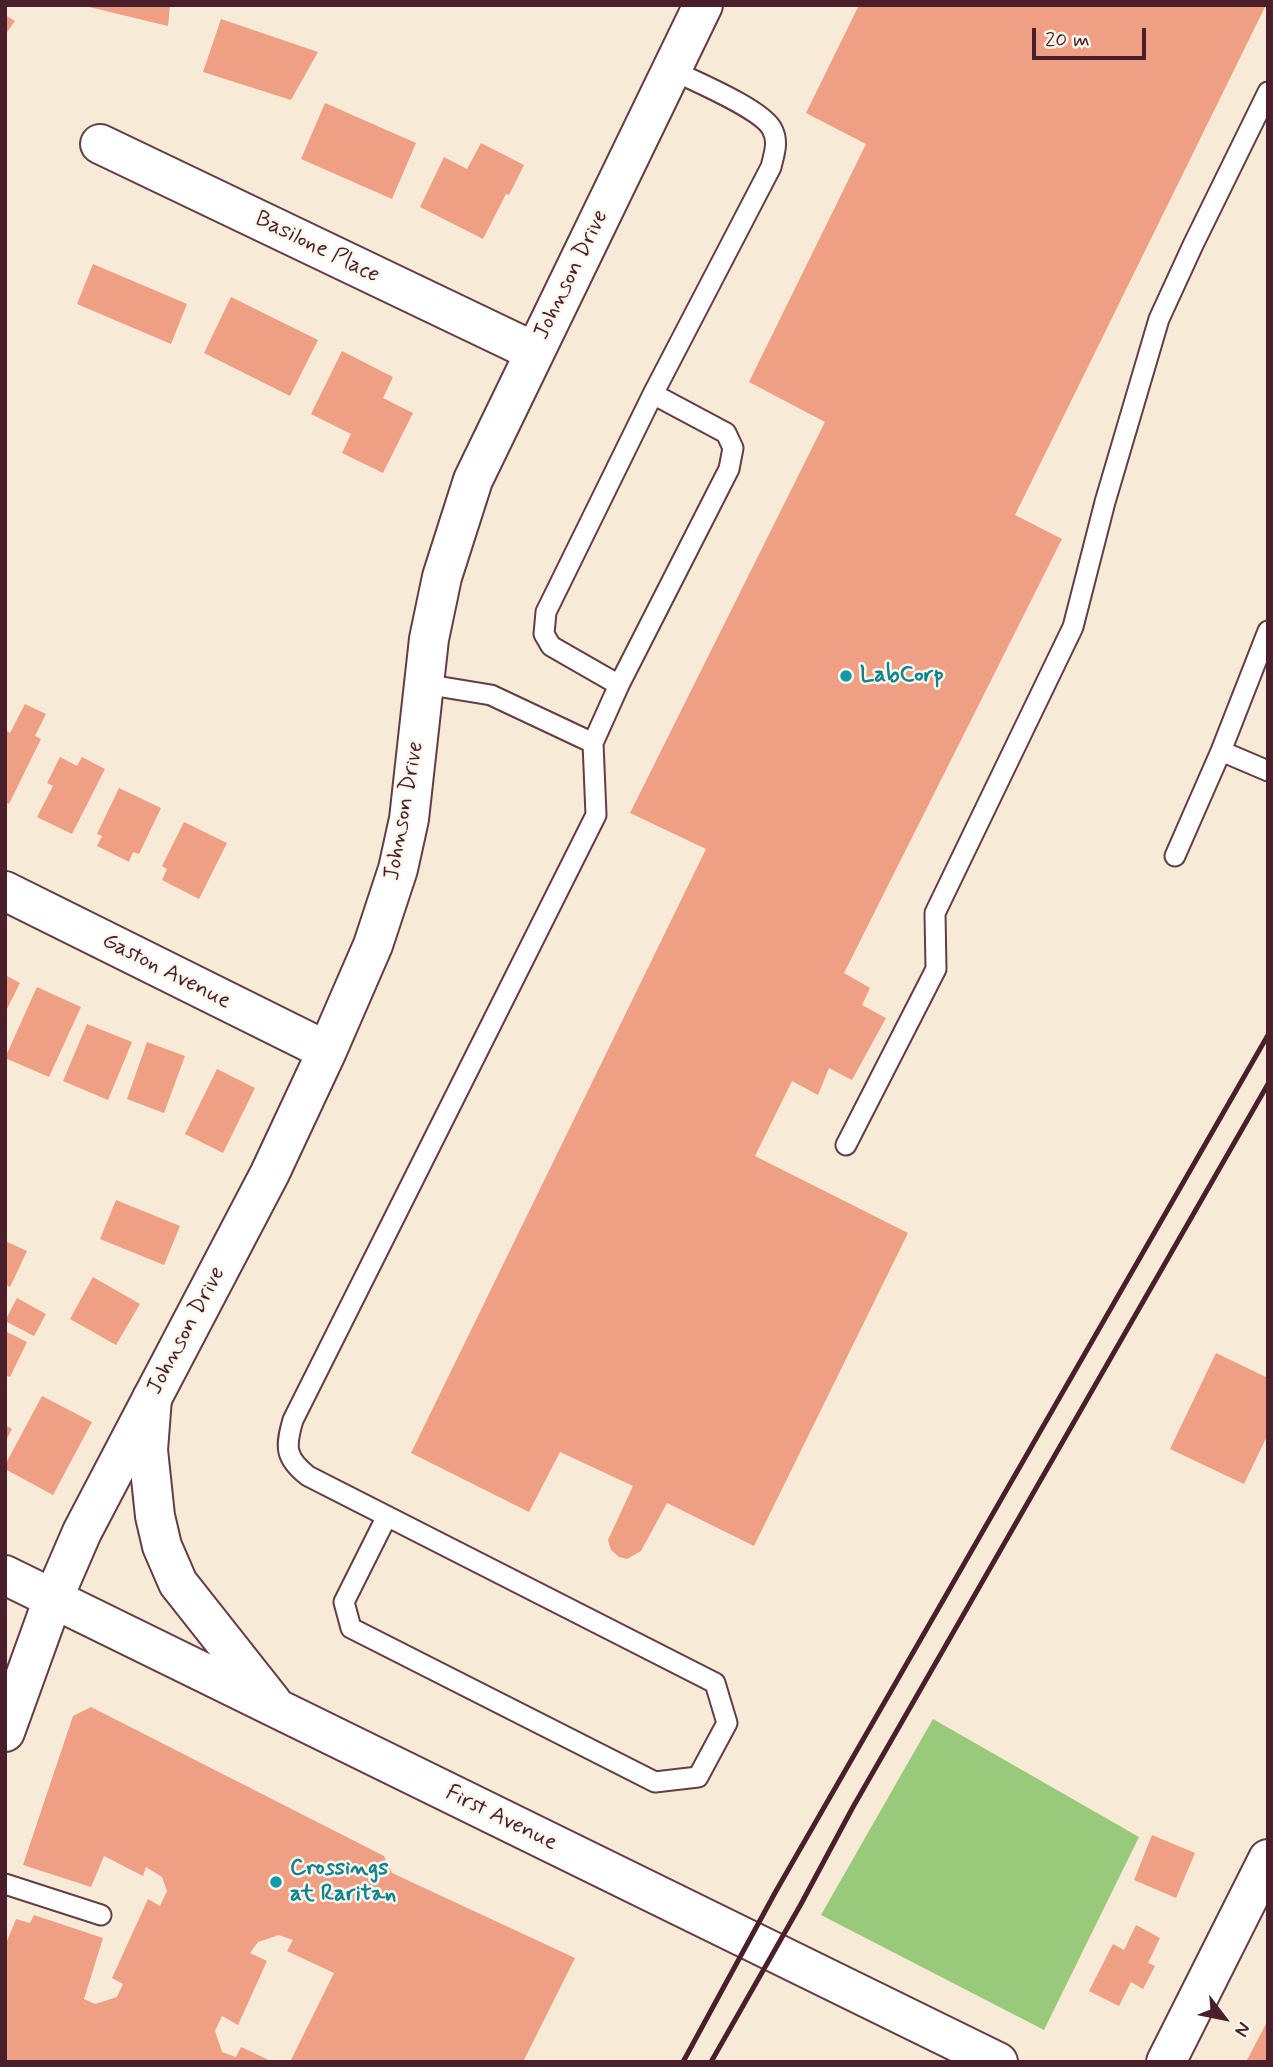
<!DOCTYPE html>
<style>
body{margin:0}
#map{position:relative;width:1273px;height:2067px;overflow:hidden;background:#f7ead6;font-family:Mynerve,sans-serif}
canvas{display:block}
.frame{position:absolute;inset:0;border:7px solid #4a1f2b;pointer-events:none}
.north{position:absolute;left:1189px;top:1983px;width:70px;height:70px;-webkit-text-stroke:5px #fbf7ec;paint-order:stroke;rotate:122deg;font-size:19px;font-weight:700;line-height:28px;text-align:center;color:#4a1f2b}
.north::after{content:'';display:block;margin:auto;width:24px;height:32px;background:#4a1f2b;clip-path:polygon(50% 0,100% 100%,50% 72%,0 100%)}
.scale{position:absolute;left:1032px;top:28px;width:114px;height:32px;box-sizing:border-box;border:4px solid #4a1f2b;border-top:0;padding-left:9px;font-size:21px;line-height:24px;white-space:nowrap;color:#4a1f2b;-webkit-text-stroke:5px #fbf7ec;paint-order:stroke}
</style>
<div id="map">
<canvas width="1273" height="2067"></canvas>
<div class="frame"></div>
<div class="north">N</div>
<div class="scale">20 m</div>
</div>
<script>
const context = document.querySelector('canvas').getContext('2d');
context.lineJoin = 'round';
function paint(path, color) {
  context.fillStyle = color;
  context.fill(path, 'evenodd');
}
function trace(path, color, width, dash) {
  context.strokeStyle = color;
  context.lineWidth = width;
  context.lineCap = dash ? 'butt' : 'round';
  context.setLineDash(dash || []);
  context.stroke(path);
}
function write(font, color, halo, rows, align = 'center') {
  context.font = font + ' Mynerve,sans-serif';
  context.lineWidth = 5;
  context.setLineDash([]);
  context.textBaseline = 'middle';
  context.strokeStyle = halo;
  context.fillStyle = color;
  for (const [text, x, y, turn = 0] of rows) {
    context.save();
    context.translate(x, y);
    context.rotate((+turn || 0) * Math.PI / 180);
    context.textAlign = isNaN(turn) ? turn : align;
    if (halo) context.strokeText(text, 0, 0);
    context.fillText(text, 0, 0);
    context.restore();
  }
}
paint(new Path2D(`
 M933,1719l206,118 -95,193 -223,-115z`), '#98ca7a');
paint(new Path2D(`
 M85,5h85l-2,21 -83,-20z
 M859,5h407l-251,510 47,24 -218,434 26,15 -8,17 24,13 -34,62 -23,-12 -11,27 -26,-14 -37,75 153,77 -154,313 -87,-43 -26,48 -14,8 -8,-2 -8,-7 -3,-10 25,-54 -73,-34 -31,60 -118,-59 295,-604 -76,-36 195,-391 -76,-40 117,-238 -60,-31z
 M5,15l10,6 -10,14z
 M221,19l97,33 -27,48 -88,-28z
 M325,103l91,40 -24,56 -91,-40z
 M481,143l43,22 -15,30 -3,-1 -23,45 -63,-32 24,-50 23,12z
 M93,264l94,40 -16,40 -94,-40z
 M231,297l87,43 -28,56 -86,-43z
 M342,351l51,26 -10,21 30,15 -30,60 -41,-20 9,-19 -40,-20z
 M25,704l21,10 -11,22 6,3 -32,65 -4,-2v-72l5,3z
 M60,757l17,9 5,-9 23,12 -33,65 -35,-17 16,-31 -6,-3z
 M119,788l42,20 -22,46 -6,-2 -4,10 -32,-16 5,-10 -5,-2z
 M184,822l43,21 -28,56 -37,-19 5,-11 -5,-3z
 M5,975l15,8 -15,30z
 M37,987l44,20 -32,70 -44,-19z
 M87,1024l45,18 -24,58 -45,-19z
 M147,1042l38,14 -21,57 -37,-14z
 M217,1069l38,19 -32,65 -38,-19z
 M116,1200l64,26 -16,39 -64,-26z
 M5,1241l22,10 -17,36 -5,-3z
 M93,1277l47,27 -24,41 -46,-26z
 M17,1298l29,16 -12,22 -29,-15z
 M5,1331l22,11 -17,35 -5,-2z
 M1216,1353l52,25v56l-24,50 -74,-35z
 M42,1396l50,26 -39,73 -48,-26v-4z
 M5,1425l7,4 -7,13z
 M91,1707l293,149 8,17 183,85 -52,104h-233l44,-89 -47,-22 6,-11 -14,-5 -21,7 -8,11 17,8 -29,64 -16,-9 -7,15 7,21 14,5 5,-10 32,15h-268v-116l11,-27 14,4 4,-8 69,23 -19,61 11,5 22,-7 6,-13 -11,-6 36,-79 12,7 7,-15 -5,-14 -16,-10 -3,9 -39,-20 -13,31 -68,-22 50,-149z
 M1152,1835l43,18 -19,45 -42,-18z
 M1136,1925l24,13 -12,25 7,3 -12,23 -12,-7 -12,24 -30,-15 24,-47 11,6z
 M1268,2020v42h-22z`), '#ef9f84');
const lane = new Path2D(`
 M1268,631l-47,120 47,20
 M424,684l67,11 102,48
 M619,685l110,-216 4,-21 -7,-15 -73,-39
 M1175,856l46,-105
 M846,1145l90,-176 -1,-56 138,-286 32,-125 54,-183 34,-74 75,-153
 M387,1516l-43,86 7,26 304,154 43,-5 29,-54 -12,-40 -407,-207c-23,-18 -23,-29 -15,-56l303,-605 -3,-72 26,-58 -68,-39 -7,-12 2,-22 107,-218 118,-227c3,-13 8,-25 1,-38 -10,-20 -78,-48 -100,-59
 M5,1884l96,31`);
const street = new Path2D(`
 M100,144l435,208
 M5,891l322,160
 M5,1732l48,-133 29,-67 188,-359 57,-122 46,-106 25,-76 11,-50 20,-180 13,-62 31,-97 230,-475
 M1166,2062l102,-203`);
const secondary = new Path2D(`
 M152,1398l-4,52 7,66 7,30 16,37 94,119
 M5,1575l993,487`);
trace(lane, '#643d45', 23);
trace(street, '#643d45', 42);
trace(secondary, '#643d45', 42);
trace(lane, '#fff', 19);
trace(street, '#fff', 38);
trace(secondary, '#fff', 38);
trace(new Path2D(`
 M683,2062l93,-171 492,-856
 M711,2062l90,-158 52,-97 415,-723`), '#4a1f2b', 5);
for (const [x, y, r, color] of [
 [846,676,7,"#0f9aa8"],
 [276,1882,7,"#0f9aa8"]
]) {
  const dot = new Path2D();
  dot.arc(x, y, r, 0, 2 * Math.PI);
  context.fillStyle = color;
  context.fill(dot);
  trace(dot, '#fbf7ec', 2.5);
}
write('23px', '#4a1f2b', '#fbf7ec', [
 ["Basilone Place",317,248,26],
 ["Johnson Drive",572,275,-64],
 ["Johnson Drive",405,811,-80],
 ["Gaston Avenue",166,972,27],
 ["Johnson Drive",187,1331,-62],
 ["First Avenue",501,1819,26]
]);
write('bold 23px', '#0d838f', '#fbf7ec', [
 ["LabCorp",860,676],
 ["Crossings",290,1869],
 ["at Raritan",290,1895]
], 'left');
</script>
